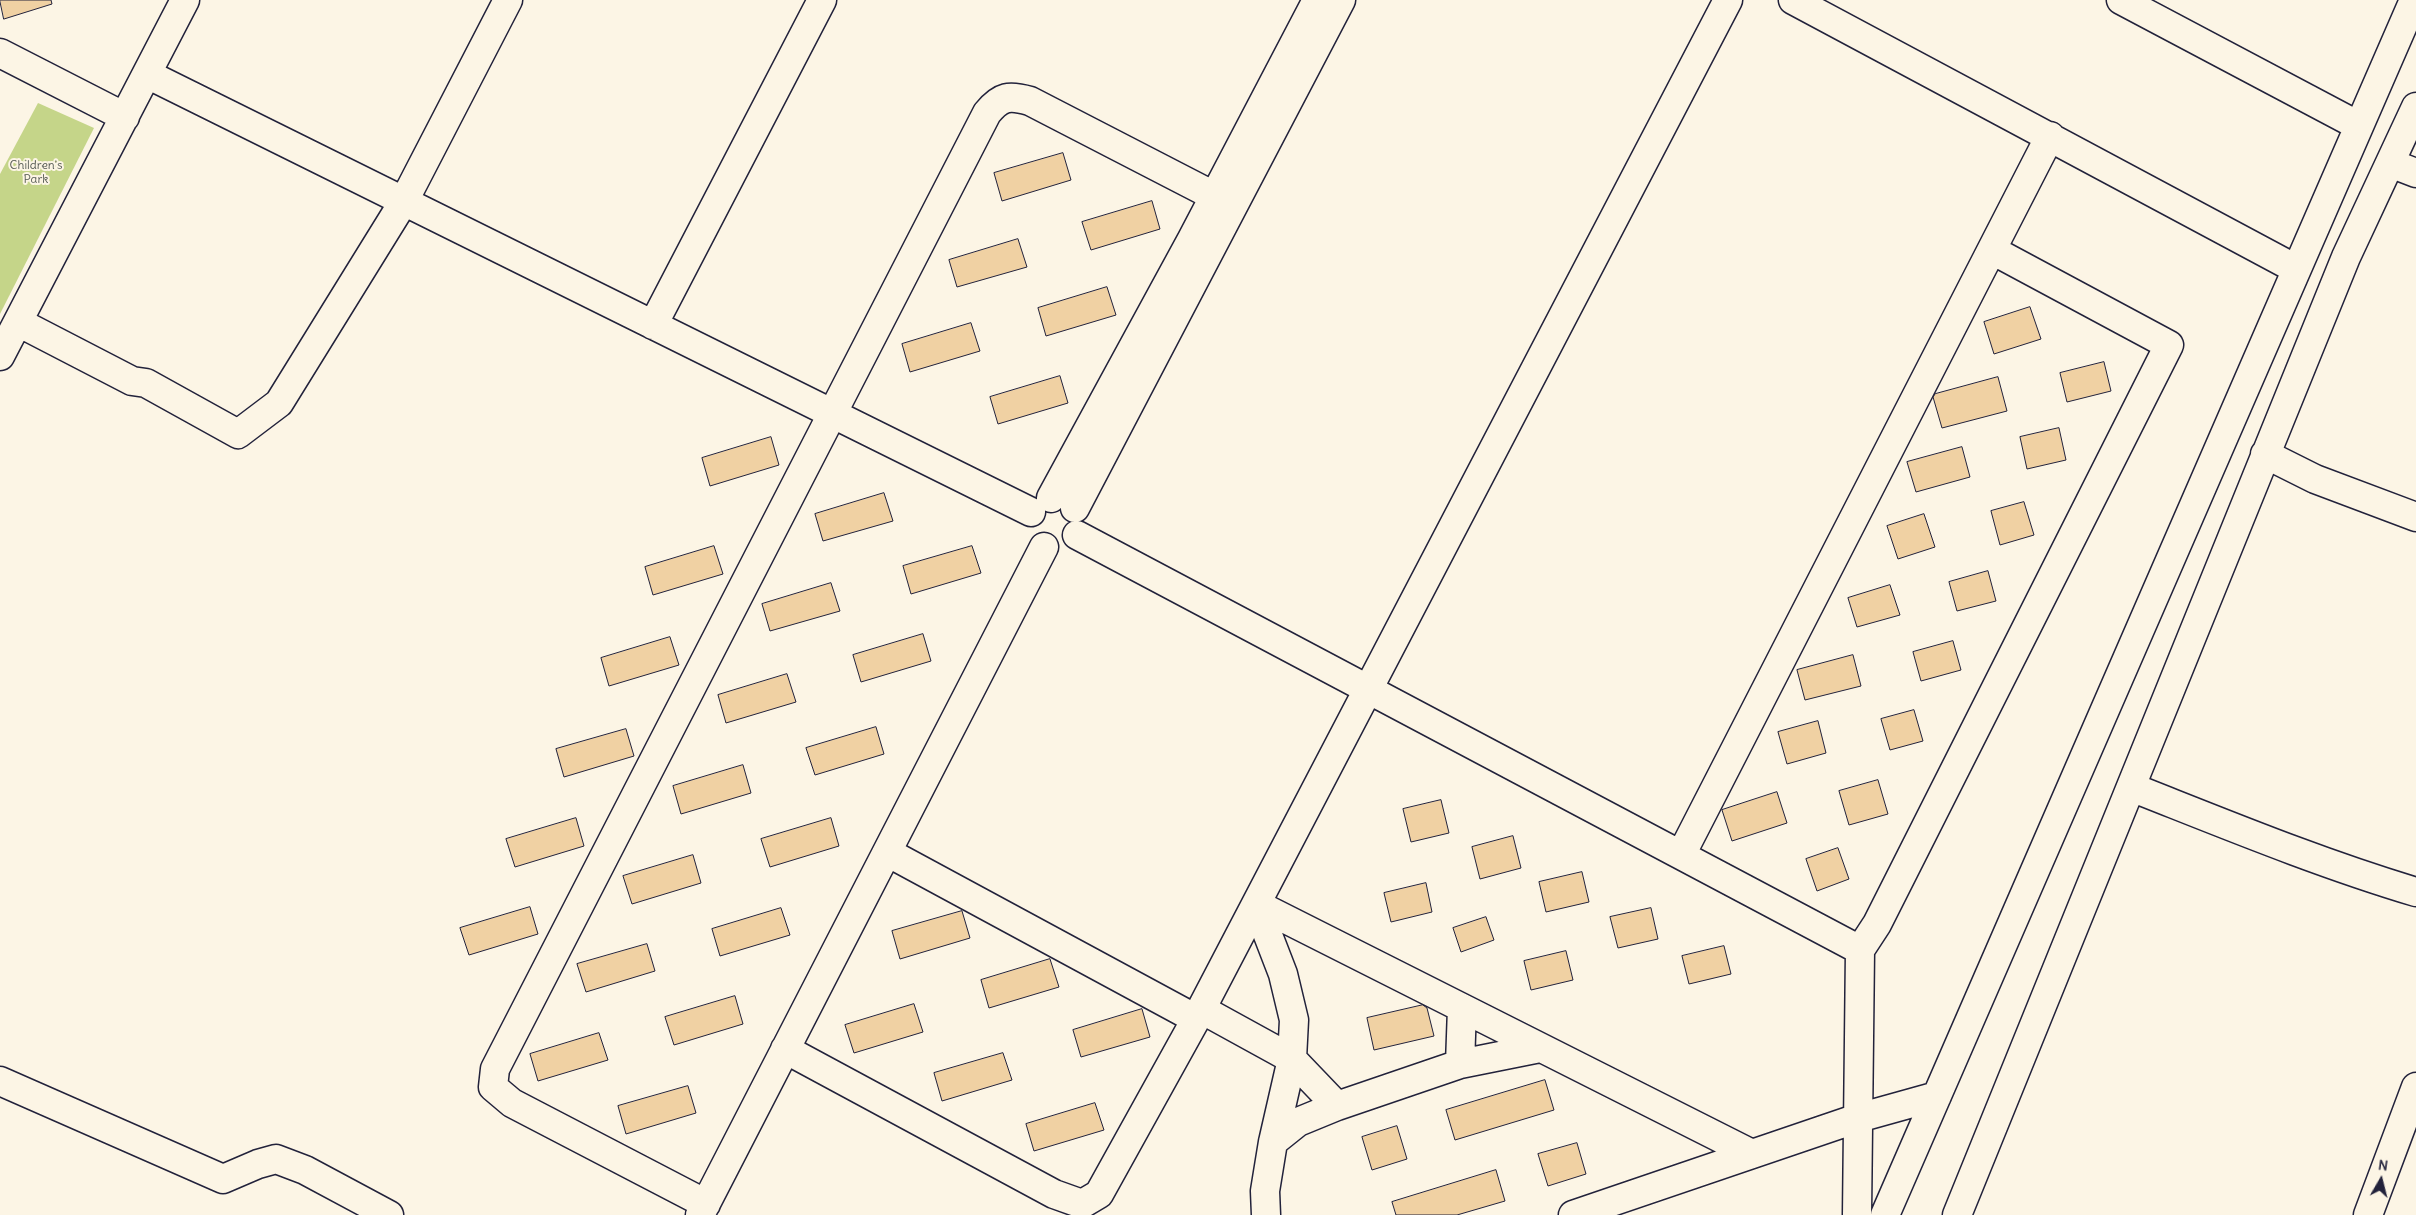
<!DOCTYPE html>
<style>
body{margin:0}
#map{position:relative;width:2416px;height:1215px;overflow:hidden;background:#fcf5e5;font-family:Delius,sans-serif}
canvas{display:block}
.north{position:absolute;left:2356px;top:1155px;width:50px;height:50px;-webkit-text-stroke:4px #fcf5e5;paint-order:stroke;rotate:8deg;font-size:14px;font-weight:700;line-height:20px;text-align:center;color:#22223b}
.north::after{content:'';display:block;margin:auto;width:18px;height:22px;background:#22223b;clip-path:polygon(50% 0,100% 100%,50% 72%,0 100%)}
</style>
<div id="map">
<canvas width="2416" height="1215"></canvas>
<div class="north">N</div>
</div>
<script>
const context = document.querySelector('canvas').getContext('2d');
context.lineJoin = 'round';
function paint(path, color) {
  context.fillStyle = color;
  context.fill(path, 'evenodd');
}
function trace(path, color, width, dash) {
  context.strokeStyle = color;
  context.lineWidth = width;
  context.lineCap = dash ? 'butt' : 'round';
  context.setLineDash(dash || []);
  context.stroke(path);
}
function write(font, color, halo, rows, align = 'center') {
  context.font = font + ' Delius,sans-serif';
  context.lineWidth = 4;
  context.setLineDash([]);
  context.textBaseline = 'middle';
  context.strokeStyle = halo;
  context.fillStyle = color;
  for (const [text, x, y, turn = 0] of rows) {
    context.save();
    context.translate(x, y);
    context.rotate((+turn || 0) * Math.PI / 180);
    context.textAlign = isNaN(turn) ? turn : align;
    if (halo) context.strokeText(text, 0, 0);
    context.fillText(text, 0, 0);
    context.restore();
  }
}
paint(new Path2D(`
 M38,103l56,25 -94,186v-140z`), '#c5d589');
const building = new Path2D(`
 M0,0h51l1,4 -48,15z
 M1063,153l8,27 -69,21 -8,-28z
 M1152,201l8,28 -69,21 -9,-28z
 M1018,239l9,28 -70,20 -8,-27z
 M1107,287l9,28 -70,21 -8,-28z
 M2030,307l11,32 -47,15 -10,-32z
 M971,323l9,28 -70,21 -8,-28z
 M2104,362l7,29 -44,11 -7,-29z
 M1060,376l8,27 -70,21 -8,-27z
 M1998,377l9,34 -65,17 -9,-31 2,-3z
 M2059,428l7,32 -39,9 -7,-32z
 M771,437l8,28 -69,21 -8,-28z
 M1962,447l8,30 -54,15 -9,-30z
 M884,493l9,28 -70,20 -8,-27z
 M2024,502l10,33 -34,10 -9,-34z
 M1924,514l11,33 -37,12 -11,-33z
 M714,546l9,28 -70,21 -8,-28z
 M972,546l9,27 -70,21 -8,-28z
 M1988,571l8,30 -39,10 -8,-29z
 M831,583l9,28 -70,20 -8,-27z
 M1890,585l10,30 -43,12 -9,-29z
 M923,634l8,27 -70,21 -8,-27z
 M670,637l9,28 -70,21 -8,-28z
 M1953,641l8,29 -40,11 -8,-29z
 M1853,655l8,31 -56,14 -8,-30z
 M787,674l9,28 -70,21 -8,-28z
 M1914,710l9,31 -33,9 -9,-31z
 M1818,721l8,32 -39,11 -9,-32z
 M876,727l8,27 -69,21 -9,-27z
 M626,729l8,27 -70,21 -8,-28z
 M743,765l8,28 -70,21 -8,-28z
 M1878,780l10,34 -39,11 -10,-34z
 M1777,792l10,31 -55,18 -10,-31z
 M1441,800l8,33 -38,9 -8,-33z
 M576,818l8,28 -69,21 -9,-28z
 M831,818l8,28 -69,21 -9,-28z
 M1513,836l8,32 -41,11 -8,-32z
 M1838,848l11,31 -32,12 -11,-32z
 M693,855l8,28 -69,21 -9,-28z
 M1582,872l7,30 -43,10 -7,-30z
 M1426,883l6,29 -41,10 -7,-29z
 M530,907l8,27 -69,21 -9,-27z
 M781,908l9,27 -70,21 -8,-27z
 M1651,908l7,31 -40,9 -8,-31z
 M962,911l8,27 -70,21 -8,-28z
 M1486,917l8,23 -33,12 -8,-24z
 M647,944l8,27 -69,21 -9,-28z
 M1724,946l7,28 -42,10 -7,-28z
 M1566,951l7,29 -42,10 -7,-29z
 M1050,959l9,28 -70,21 -8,-28z
 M735,996l8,28 -69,21 -9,-28z
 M914,1004l9,28 -69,21 -9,-28z
 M1423,1005l4,3 7,28 -60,14 -7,-32z
 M1142,1009l8,28 -69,20 -8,-27z
 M599,1033l9,27 -70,21 -8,-27z
 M1003,1053l9,27 -70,21 -8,-28z
 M1545,1080l9,30 -99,30 -9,-30z
 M688,1086l8,27 -70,21 -8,-28z
 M1095,1103l9,27 -70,21 -8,-27z
 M1397,1126l10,33 -35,11 -10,-33z
 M1577,1143l9,31 -38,12 -10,-32z
 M1496,1170l9,31 -48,14h-61l-4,-13z`);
paint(building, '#f0d1a3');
trace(building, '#22223b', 1);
const minor = new Path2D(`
 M1793,0l503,269
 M2121,0l238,126
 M0,53l125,64
 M147,74l884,438
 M2390,163l26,10
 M18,322l114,59 14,2 92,51 41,-31 125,-202 104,-201
 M653,325l169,-325
 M0,356l185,-356
 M2265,454l50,25 101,38
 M1051,498l141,-259 125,-239
 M1075,508l266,-508
 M1077,535l783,415 -3,265
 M2131,787c94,37 188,76 285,105
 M887,852l309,167 532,-1019
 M1681,855l369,-719
 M1256,904l496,250
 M1256,904l27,70 11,46 -2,39 -19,83 -8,49 1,24
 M1860,950l17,-26 292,-579 -177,-95
 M1201,1009l91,50 45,47
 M785,1049l269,145 28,10 17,-10 97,-175
 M1460,1064l2,-56
 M0,1081l223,98 35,-15 18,-5 29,11 84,45
 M1273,1142l25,-20 39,-16 123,-42 80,-16
 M706,1204l-194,-101 -19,-16 2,-18 492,-956c14,-17 22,-18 43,-12l184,95
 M700,1215l344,-668
 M1573,1215l285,-97 79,-22
 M1885,1215l529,-1215
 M1957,1215l389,-958 70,-150
 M2368,1215l48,-128`);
trace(minor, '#22223b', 31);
trace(minor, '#fcf5e5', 28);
write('12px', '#535852', '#fcf5e5', [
 ["Children's",36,166],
 ["Park",36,180]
]);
</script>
